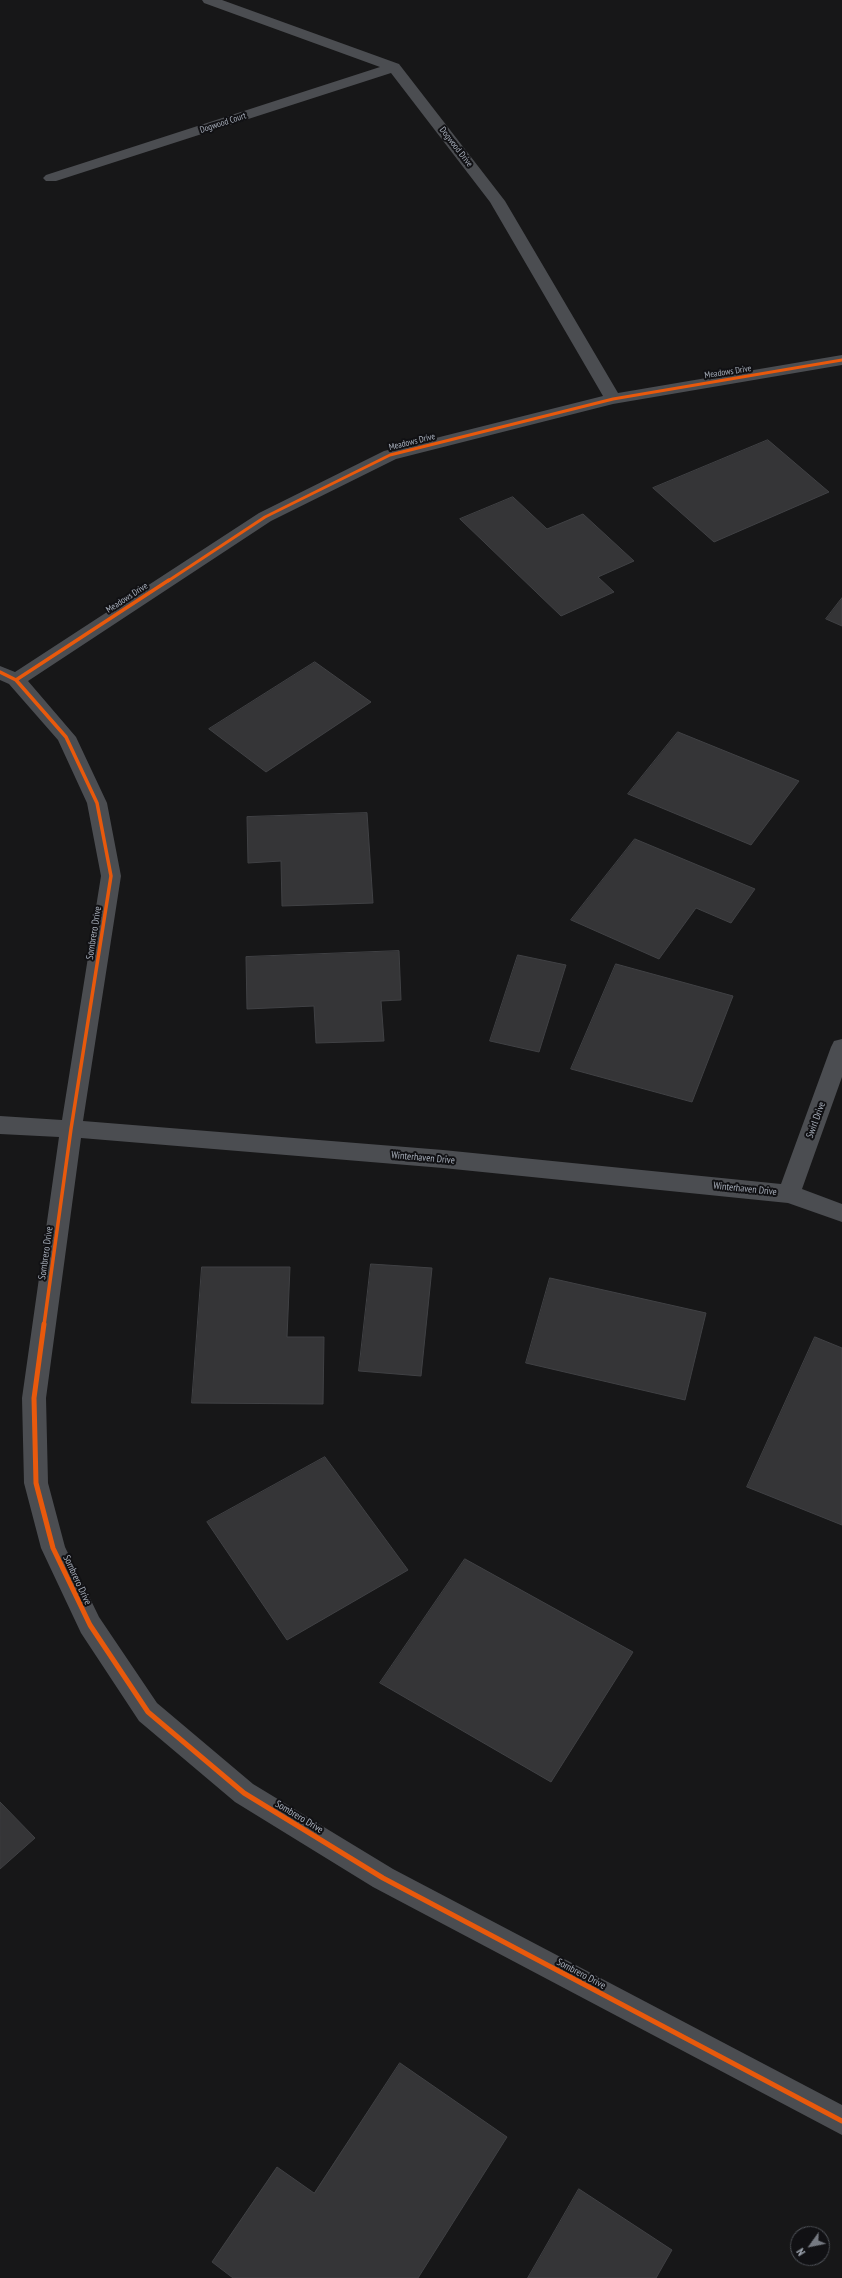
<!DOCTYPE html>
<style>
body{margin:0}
#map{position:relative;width:842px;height:2278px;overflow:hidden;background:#171718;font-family:"PT Sans Narrow",sans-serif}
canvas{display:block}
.north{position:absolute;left:790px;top:2226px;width:40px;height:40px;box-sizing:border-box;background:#111114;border:1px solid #4d5056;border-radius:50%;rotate:237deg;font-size:11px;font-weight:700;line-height:16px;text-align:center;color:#a7aeba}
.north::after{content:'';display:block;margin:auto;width:14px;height:18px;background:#757981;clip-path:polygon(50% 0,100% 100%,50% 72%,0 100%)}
</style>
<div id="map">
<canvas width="842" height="2278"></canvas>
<div class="north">N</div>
</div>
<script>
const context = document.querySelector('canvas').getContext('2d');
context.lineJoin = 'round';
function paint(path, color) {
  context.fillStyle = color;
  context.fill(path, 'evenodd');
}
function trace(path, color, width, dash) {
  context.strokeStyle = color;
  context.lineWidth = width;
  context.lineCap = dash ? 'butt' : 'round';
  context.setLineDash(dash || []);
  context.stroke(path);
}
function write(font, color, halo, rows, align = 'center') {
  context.font = font + ' "PT Sans Narrow",sans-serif';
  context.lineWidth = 4;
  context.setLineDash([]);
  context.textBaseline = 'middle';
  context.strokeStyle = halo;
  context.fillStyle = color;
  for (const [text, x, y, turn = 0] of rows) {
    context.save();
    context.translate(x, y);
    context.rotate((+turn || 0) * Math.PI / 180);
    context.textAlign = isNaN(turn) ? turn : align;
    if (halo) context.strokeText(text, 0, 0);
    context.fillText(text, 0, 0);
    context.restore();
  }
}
const building = new Path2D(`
 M768,440l61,52 -115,50 -61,-54z
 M513,497l34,32 36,-15 51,47 -36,16 16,15 -53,24 -101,-97z
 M842,598v28l-16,-7z
 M315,662l56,40 -105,70 -57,-43z
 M678,732l121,49 -48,64 -123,-51z
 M367,813l6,90 -91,3 -1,-45 -33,2 -1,-46z
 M635,839l120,50 -24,34 -35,-15 -37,51 -88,-39z
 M399,951l2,49 -20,1 3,40 -68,2 -2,-37 -67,3 -1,-52z
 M518,955l48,10 -27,87 -49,-11z
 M616,964l117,32 -41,106 -121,-33z
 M371,1264l61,4 -11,108 -62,-5z
 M202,1267h88l-3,70h37l-1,67 -131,-1z
 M550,1278l156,35 -21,87 -159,-37z
 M815,1337l27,11v177l-95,-38z
 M325,1457l83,113 -121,70 -80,-118z
 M465,1559l168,93 -82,130 -171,-99z
 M0,1802l35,36 -35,31z
 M400,2063l107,74 -89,141h-185l-21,-16 65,-95 37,26z
 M579,2189l93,61 -16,28h-128z`);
paint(building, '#353537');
trace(building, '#404144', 1);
paint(new Path2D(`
 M202,0h20l177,64 106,137 113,192 224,-38v10l-229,39 -217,55 -125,62 -243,160 48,56 31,66 14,73 -38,245 360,29 338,34 50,-137 3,-6 8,-2v38l-40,112 40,15v18l-54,-19 -345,-35 -362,-30 -35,260 2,85 17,64 34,70 58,86 96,81 140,85 449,236v30l-469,-248 -138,-85 -96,-81 -58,-88 -40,-85 -17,-65 -2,-85 37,-261 -59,-3v-18l62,4 39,-244 -14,-73 -29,-63 -49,-56 -9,-4v-14l15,6 244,-159 125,-62 219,-55 -113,-194 -99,-129 -335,108h-10l-3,-3 3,-3 334,-108 -176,-64z`), '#4b4d51');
trace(new Path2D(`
 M168,581l97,-64 125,-62 223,-56 229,-39`), '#e8590c', 3);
trace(new Path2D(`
 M0,672l16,8 50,57 31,66 14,73 -40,253 -27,196
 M16,680l153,-100`), '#e8590c', 3.5);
trace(new Path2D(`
 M44,1324l-10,74 2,85 17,65 37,77 58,87 96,81 139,85 459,243`), '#e8590c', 5);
write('9px', '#a7aeba', '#111114', [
 ["Dogwood Court",223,123,-18],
 ["Dogwood Drive",456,147,52],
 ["Meadows Drive",728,372,-9],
 ["Meadows Drive",412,442,-14],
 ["Meadows Drive",127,598,-33]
]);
write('10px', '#a7aeba', '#111114', [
 ["Sombrero Drive",94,933,-81],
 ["Swirl Drive",816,1120,-70],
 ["Winterhaven Drive",423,1158,5],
 ["Winterhaven Drive",745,1189,6],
 ["Sombrero Drive",46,1253,-82],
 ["Sombrero Drive",77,1580,65],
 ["Sombrero Drive",299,1817,31],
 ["Sombrero Drive",581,1974,28]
]);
</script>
